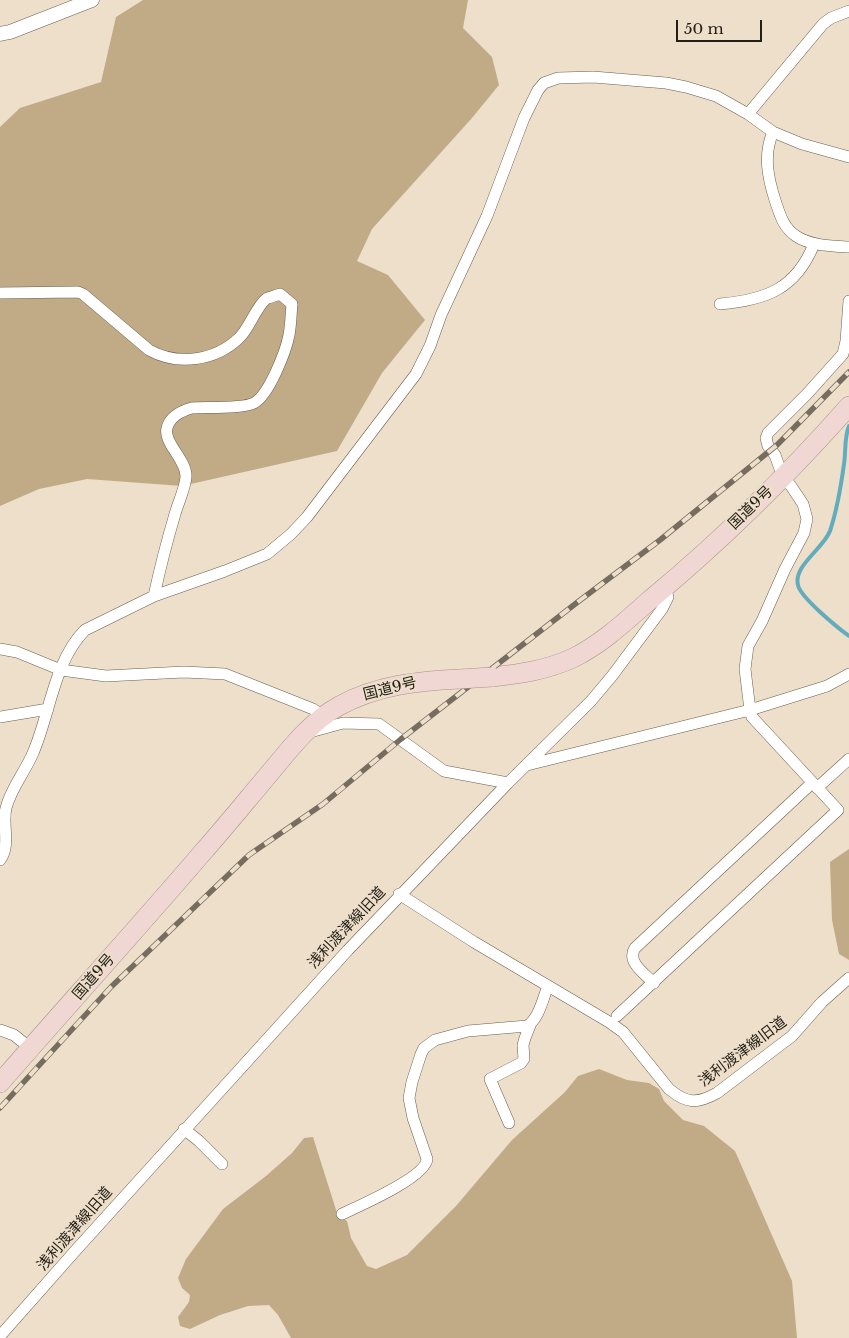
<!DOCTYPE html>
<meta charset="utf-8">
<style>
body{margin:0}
#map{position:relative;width:849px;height:1338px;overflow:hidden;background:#eddfca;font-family:"Libre Baskerville",serif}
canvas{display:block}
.scale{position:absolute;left:676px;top:20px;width:86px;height:22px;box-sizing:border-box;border:2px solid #231e16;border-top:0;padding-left:6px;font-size:15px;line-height:18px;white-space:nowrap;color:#231e16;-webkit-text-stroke:4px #eddfca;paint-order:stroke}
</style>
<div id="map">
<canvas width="849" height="1338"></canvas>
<div class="scale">50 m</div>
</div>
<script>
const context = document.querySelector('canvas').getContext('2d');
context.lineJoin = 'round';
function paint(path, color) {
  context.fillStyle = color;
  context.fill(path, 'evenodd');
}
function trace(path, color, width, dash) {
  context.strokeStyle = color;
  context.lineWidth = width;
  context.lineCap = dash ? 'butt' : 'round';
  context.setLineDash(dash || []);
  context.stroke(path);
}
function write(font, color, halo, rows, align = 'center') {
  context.font = font + ' "Libre Baskerville","Noto Sans JP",serif';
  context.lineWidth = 4;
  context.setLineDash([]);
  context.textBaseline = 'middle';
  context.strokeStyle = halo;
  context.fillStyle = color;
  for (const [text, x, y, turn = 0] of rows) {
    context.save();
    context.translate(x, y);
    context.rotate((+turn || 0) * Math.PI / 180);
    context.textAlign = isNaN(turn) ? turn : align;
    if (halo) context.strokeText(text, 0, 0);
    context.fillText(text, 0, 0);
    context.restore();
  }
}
paint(new Path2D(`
 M143,0h325l-5,28 29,29 7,28 -27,33 -100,111 -15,32 31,14 37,45 -43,53 -45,78 -155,35 -95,-7 -48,10 -39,17v-379l20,-19 81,-26 15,-65z
 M849,849v111l-10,-6 -7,-34 -2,-58z
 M599,1069l28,11 22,3 10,6 5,12 19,19 21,6 31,25 57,130 5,57h-506l-13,-23 -9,-10 -21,1 -28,9 -30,14 -10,-3 -2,-9 11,-15 1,-7 -8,-7 -4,-10 8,-19 37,-50 43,-33 26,-23 12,-15 9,-1 24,76 3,4 7,4 4,17 16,28 9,3 31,-14 49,-49 56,-66 53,-48 13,-16z`), '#c1ab87');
trace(new Path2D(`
 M849,426c-5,12 -3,26 -5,38 -3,22 -7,46 -14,67 -7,18 -37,35 -32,54 2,12 40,43 51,51`), '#63acbd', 4);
const minor = new Path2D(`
 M748,114l75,-90 8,-6 18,-7
 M773,132c-10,23 -5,46 2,68 5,15 8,27 21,36 15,10 36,10 53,11
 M0,293l78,-1 5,2 66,56c29,16 66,11 90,-12 10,-9 17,-31 27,-39 3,-2 10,-3 14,-5l12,10c-1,10 -1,21 -3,31 -3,16 -20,60 -35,68 -11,6 -48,4 -62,5 -11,3 -22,8 -25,20 -4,15 20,32 19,49 -1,12 -8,26 -11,37 -8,27 -15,54 -21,82
 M720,304c46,-4 76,-15 94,-60
 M0,649l17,3 44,18 45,6 78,-4 41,2 88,35 11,8
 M0,717l48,-8
 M310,732l33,-9 36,1 65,47 64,12
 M527,765l223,-55 77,-24 22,-12
 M817,788l32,-29
 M0,860c11,-14 2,-36 6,-52 5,-20 19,-36 27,-55 17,-39 21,-92 52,-123l69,-34 71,-25 42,-17 24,-20 16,-17 109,-143 14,-28 11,-31 46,-99 37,-98 14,-28 6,-7 14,-5 35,-1 73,6 20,4 30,9 32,18 25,18 29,12 47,13
 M399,894l75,48 135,80 14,10 46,57c18,15 28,15 48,4l75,-57 30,-34 27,-24
 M654,983c-9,-9 -28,-21 -19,-35l177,-165
 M617,1016l221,-206 -86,-93 -2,-7 -5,-41 3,-23 14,-25 23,-52 19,-36 3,-14 -4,-15 -12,-18 -8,-9 -8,-22 -7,-9 -2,-8 2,-5 39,-39 36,-40 3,-13 3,-40
 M0,1030l14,5 16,13
 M509,1123l-19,-44 31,-16 3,-4 -1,-14 2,-7 6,-15
 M184,1129l15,12 23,23
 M342,1214c17,-8 84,-37 85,-55l-14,-41 -4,-20 3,-16 9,-28 3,-6 11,-8 33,-9 59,-5c12,-7 16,-28 21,-40
 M0,1336l76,-86 272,-300 160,-167 83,-82 21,-25 50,-67 6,-12 -4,-8`);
const tertiary = new Path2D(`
 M0,34l10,-2 82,-32`);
const trunk = new Path2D(`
 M492,677c28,-3 55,-7 81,-19 29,-14 54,-38 78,-59 71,-59 137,-124 198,-193
 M0,1083c67,-77 136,-153 203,-231 22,-25 44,-52 66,-78 20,-24 42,-53 70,-68 38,-21 79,-25 121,-27`);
trace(minor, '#6a5e4c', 12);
trace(tertiary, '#6a5e4c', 15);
trace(trunk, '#a6908a', 20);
trace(minor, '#fff', 11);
trace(tertiary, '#fff', 14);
trace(trunk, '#f0d7d4', 19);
const rail = new Path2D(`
 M0,1108l111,-121 138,-132 74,-51 78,-65 178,-138 81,-61 117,-95 72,-73`);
trace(rail, '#766d60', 5.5);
trace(rail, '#eddfca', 4, [11]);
const trunkBridge = new Path2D(`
 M460,679l32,-2`);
trace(trunkBridge, '#a6908a', 20, []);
trace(trunkBridge, '#f0d7d4', 19);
write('15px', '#231e16', '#eddfca', [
 ["国道9号",751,508,-44],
 ["国道9号",390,689,-14],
 ["浅利渡津線旧道",347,928,-47],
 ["国道9号",94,977,-49],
 ["浅利渡津線旧道",743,1052,-37],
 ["浅利渡津線旧道",75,1229,-49]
]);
</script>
